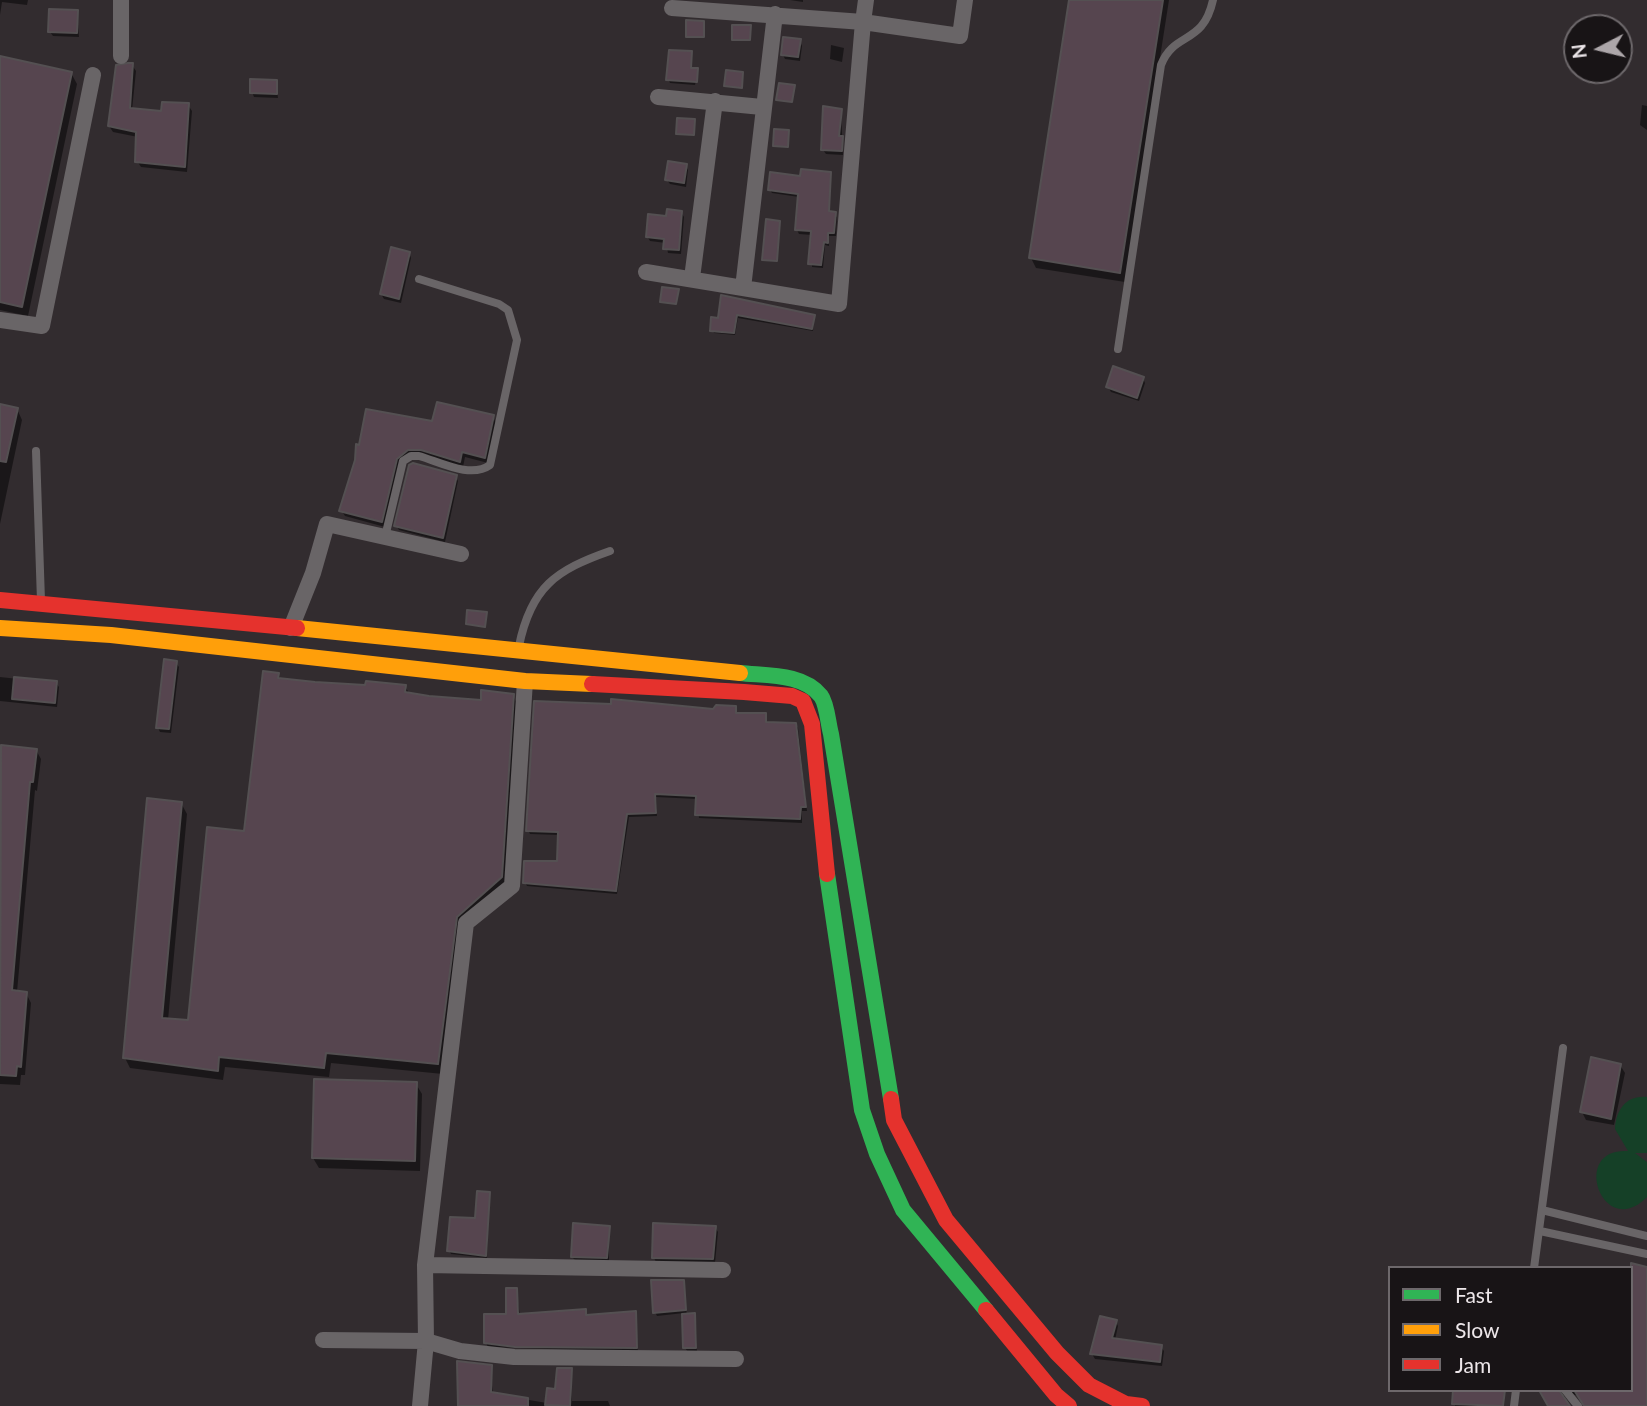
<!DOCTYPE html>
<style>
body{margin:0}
#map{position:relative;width:1647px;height:1406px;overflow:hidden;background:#322c2f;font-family:Lato,sans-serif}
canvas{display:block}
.legend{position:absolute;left:1388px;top:1266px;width:245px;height:126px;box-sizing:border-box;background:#181416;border:2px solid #6d686b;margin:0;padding:9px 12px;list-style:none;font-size:21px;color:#ede7ea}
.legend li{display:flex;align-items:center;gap:14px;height:35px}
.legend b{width:35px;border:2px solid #6d686b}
.north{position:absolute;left:1563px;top:14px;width:70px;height:70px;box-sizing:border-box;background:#181416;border:2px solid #6d686b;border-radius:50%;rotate:263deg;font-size:19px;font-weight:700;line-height:28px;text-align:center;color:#ede7ea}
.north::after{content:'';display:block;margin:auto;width:24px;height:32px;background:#aca6a9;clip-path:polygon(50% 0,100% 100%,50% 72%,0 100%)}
</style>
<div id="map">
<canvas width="1647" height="1406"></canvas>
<ul class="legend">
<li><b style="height:9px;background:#30b455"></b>Fast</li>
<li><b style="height:9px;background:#ff9f0a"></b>Slow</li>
<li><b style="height:9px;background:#e5322d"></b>Jam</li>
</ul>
<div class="north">N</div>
</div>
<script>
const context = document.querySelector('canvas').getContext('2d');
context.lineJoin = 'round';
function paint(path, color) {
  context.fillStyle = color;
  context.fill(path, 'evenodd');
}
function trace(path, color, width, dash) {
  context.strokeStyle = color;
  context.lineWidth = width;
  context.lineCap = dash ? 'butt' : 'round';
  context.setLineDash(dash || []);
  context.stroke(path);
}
paint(new Path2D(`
 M1647,1097v56h-12l12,9v35c-44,45 -78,-50 -19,-46l-13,-22c1,-19 11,-34 32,-32z`), '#154027');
paint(new Path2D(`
 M0,0h28l-1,5 -25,-3 -2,13z
 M790,0h13v2z
 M1071,0h98l-44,282 -89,-14 -5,-10z
 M77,12l2,25 -26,-1 -3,-4z
 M800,41l2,5 -2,15 -15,-2 -2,-4z
 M831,45l13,3 -2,14 -12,-3z
 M691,53l1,17 6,1 -3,14 -25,-2 -2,-4z
 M0,57l71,16 6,11 -49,232 -28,-6z
 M132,65l4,6 -4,39 31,3 25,-8 4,6 -5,61 -46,-5 -4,-6 1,-24 -25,-5 -4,-6z
 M276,82l2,16 -24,-1 -2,-5z
 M1642,105l5,1v24l-7,-5z
 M841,111l2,44 -17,-1 -3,-4z
 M686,166l2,4 -2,17 -16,-3 -3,-4z
 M830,174v39l7,4 -1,19h-7v10l-4,-1 -2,23 -11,-1v-32l-13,-1 -2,-4 2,-33 -27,-4 -2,-3 32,-12z
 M681,212l3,5 -3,37 -13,-1 -2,-10 -16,-2 -3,-5 21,-18z
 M409,253l2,5 -10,45 -17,-4 -3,-5z
 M723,297l91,20 -1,14 -75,-13 -3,17 -21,-2 -2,-3 8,-10z
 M1143,378l2,5 -6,18 -28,-9 -3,-5z
 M0,406l17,3 5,11 -22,104z
 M493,417l3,6 -8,40 -23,-6 -2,10 -39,-12 -22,6 -17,66 -40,-11 -4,-6 93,-87z
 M455,476l3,5 -13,61 -46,-12 -3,-5z
 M176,663l3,4 -8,66 -11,-1 -2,-4z
 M278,675l3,5 34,4 90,2 5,9 72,7 31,-7 5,11 -11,182 -45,39 -19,147 -112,-11 -2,14 -104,-10 -2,13 -93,-12 -5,-10 56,-255 6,11 -19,206 22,2 56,-189z
 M0,677l56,6 3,4 -2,20 -57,-6z
 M735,707l2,7h28l2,10h28l3,4 9,83h-5v12l-103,-5 -2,-19 -41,-2 1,19 -28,1 -12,77 -90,-8 -2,-4 34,-19v-28l-29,-1 -2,-4 186,-120z
 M0,748l36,2 5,9 -4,32 -2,-1 -18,202 9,1 5,10 -6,72h-4l-1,10 -20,-1z
 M1620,1065l5,8 -11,52 -28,-5 -4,-8z
 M416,1084l6,10 -2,77 -101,-3 -6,-10z
 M489,1194l-2,64 -36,-4 -2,-4 28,-30z
 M715,1227l3,5 -3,31 -59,-1 -2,-4z
 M609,1228v33l-34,-1 -3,-3z
 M1647,1269v137h-61l-8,-10 -9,-3 -6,6 3,7h-16v-16h81z
 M683,1282l4,34 7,-1 2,5 1,32h-9l-3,-4 -1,-35 -27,3 -2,-4z
 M516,1289l4,27 65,-5 3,5 47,-3 3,39 -150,-5 -2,-4 21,-28z
 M1101,1318l15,4 2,4 -3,14 46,7 3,4 -2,15 -67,-7 -3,-5z
 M490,1367l3,27 54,9 24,-33 1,31h36l2,5h-151z
 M1455,1390h50l-1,16h-49z`), '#0007');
const building = new Path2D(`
 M1069,0h94l-43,273 -91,-15z
 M49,9l29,1 -1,23 -29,-1z
 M686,20l18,1v16h-18z
 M732,25h19l-1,15h-18z
 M783,37l18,2 -3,18 -17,-2z
 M669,50l23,1 -1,17h7l-1,14 -31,-2z
 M0,56l72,16 -50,235 -22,-5z
 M128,63h5l-3,45 31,3 1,-9 27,1 -4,64 -50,-5 1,-30 -28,-6 8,-61z
 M726,70l17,2 -1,16 -18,-2z
 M250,79l27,1v14l-27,-1z
 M779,83l16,2 -3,17 -16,-2z
 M823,106l19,3 -3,27h4l-1,15 -21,-1z
 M677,118l18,1 -1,16 -18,-1z
 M774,129l15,1 -1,17 -15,-1z
 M668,161l19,3 -3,19 -19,-3z
 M801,169l30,3 -2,39 7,1 -2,21h-6v10l-4,-1 -3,23 -13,-1 3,-33 -16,-1 3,-36 -30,-4 2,-18 30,4z
 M667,209l15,2 -3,39 -16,-1 1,-10 -18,-2 2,-23 18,2z
 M766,219l14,2 -3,40 -15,-1z
 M391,247l19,5 -11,47 -19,-5z
 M662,287l17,2 -3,15 -16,-2z
 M721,295l94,20 -3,14 -75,-14 -3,18 -24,-2 1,-14 7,1z
 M1113,366l31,11 -7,21 -31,-11z
 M437,402l57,13 -9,43 -23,-6 -2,10 -39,-12h-13l-11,9 -15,63 -43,-11 16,-51 1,-16 3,1 7,-36 66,12z
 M0,404l18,4 -12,54 -6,-1z
 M413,463l44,12 -14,63 -49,-12 15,-61z
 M467,610l20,2 -2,15 -19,-3z
 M164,659l13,2 -8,68 -13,-1z
 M263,671l16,2 -1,5 37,4 50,3 1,-4 40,4 -1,7 24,4 52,4v-10l33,4 -12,183 -45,40 -19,147 -112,-11 -2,15 -105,-11 -1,14 -95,-13 24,-260 35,4 -20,216 26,2 19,-193 37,4z
 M14,677l43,4 -2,22 -43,-4z
 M611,699l102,10 3,-4 20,1v7h30v9l30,1 10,84h-5l-1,12 -105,-4 1,-19 -41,-2 1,19 -29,1 -11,77 -93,-8 1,-22h33l1,-29 -32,-1 8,-130 77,3z
 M1,745l36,4 -4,33h-3l-18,208 15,2 -6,75 -4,-1 -1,10 -16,-1z
 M1591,1057l30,7 -10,55 -31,-7z
 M314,1079l103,3 -2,79 -103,-3z
 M477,1191l13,1 -4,64 -39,-5 3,-34 25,1z
 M573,1223l37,3 -3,32 -36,-1z
 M653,1223l63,3 -3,33 -61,-1z
 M1631,1263l16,4v139h-63l-10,-16h57z
 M651,1280h33l2,30 -33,3z
 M506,1288h11l1,26 68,-5v6l50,-4 1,37 -122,-1 -31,-4v-29h22z
 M695,1313l1,35h-13l-1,-34z
 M1100,1316l17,4 -5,18 50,7 -2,17 -70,-8z
 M457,1361l35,4 -1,27 37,6v8h-70z
 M557,1368h15l-2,38 -25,-1 2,-17 8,1z
 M1453,1390h52l-2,16 -51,-2z
 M1539,1390h20l11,16h-22z`);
paint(building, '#56454f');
trace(building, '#545052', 2);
trace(new Path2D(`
 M1118,349l43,-284c13,-34 42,-19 52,-65
 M36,451l5,150
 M385,537l18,-76 8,-5h8c21,6 52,23 71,9l27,-125 -9,-30 -9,-6 -80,-25
 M519,646c12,-59 37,-76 91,-95
 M1542,1210l105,26
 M1540,1231l107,23
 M1534,1268l29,-220
 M1565,1390l13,16
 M1514,1406l2,-16`), '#696567', 8);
trace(new Path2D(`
 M121,0v56
 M866,0l-3,22 97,14 5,-36
 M672,8l191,14 -24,282 -96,-16
 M658,97l104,10
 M646,272l97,16 32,-274
 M692,278l23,-177
 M0,320l42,6 51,-251
 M291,628l22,-55 14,-49 134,30
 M425,1265l298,5
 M323,1340l103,1 34,10 54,6 222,2
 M420,1406l6,-65 -1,-76 41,-342 46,-37 13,-205`), '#696567', 16);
trace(new Path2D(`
 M740,673c26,3 63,0 81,23 6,8 7,27 10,38l60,365
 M827,874l35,236 15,44 26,56 83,100`), '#30b455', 16);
trace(new Path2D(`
 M0,628l111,7 414,46 67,3
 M297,628l443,45`), '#ff9f0a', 16);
trace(new Path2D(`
 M0,600l297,28
 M592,684l152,8 48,4 11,5 9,23 15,150
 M891,1099l3,21 52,100 111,133 32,32 37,19 16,2
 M986,1310l70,85 13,11`), '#e5322d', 16);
</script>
